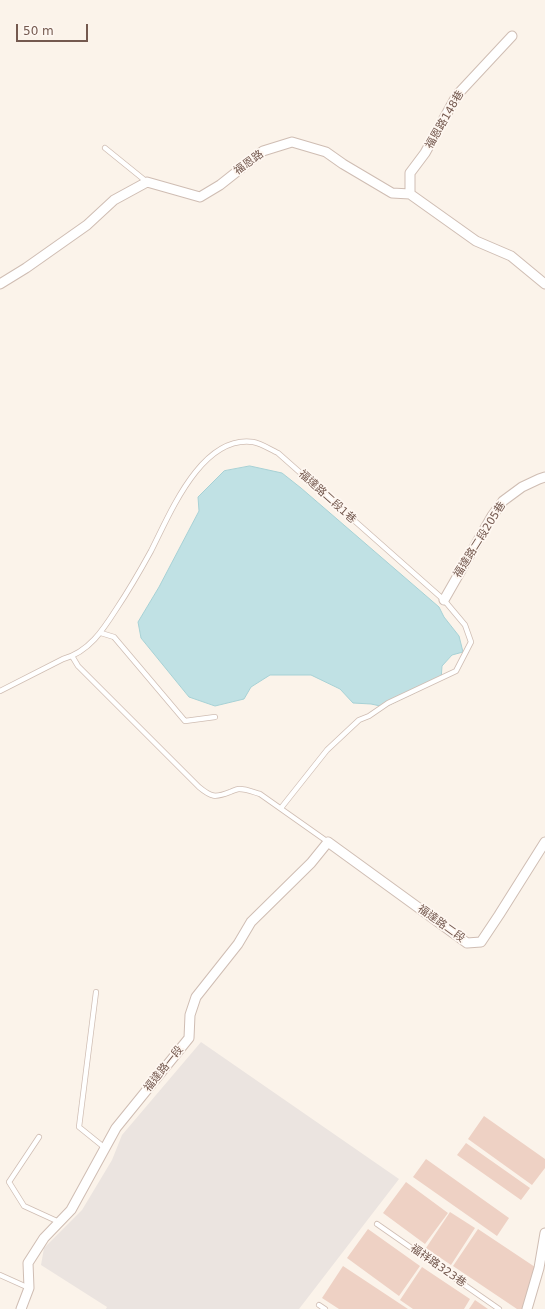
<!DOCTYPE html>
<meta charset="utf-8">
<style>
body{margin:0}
#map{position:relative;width:545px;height:1309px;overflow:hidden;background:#fbf3ea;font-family:"DejaVu Sans",sans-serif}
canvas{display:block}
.scale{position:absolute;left:16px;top:24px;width:72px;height:18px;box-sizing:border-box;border:2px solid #74594f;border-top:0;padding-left:5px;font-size:12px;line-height:14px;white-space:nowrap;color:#74594f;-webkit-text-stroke:3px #fef7f1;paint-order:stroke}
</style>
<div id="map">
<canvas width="545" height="1309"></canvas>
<div class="scale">50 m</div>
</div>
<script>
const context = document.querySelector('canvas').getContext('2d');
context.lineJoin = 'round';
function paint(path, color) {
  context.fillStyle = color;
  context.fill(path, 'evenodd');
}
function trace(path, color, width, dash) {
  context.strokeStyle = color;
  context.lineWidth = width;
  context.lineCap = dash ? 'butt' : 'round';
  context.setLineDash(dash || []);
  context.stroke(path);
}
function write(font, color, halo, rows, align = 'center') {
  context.font = font + ' "DejaVu Sans","Noto Sans TC",sans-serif';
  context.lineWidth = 3.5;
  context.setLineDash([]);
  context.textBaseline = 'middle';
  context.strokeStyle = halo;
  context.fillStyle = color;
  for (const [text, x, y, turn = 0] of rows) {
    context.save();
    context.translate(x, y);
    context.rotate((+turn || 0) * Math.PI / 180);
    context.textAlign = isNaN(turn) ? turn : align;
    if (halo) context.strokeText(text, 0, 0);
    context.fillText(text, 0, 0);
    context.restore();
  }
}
paint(new Path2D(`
 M201,1042l198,137 -100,130h-193l1,-2 -66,-42 3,-17 38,-38 30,-50 10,-25z`), '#ebe4e0');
const water = new Path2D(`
 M250,466l32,7 19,15 138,119 5,10 15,19 4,16 -11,3 -10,11 -1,14 -56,27 -14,-3 -18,-1 -13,-14 -29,-14h-41l-19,12 -7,12 -29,7 -26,-9 -48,-59 -3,-16 21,-35 40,-76 -1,-14 26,-26z`);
paint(water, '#c0e1e4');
trace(water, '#a7d1d5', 1);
paint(new Path2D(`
 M484,1116l61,43v9l-13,17 -64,-46z
 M466,1143l64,45 -9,12 -64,-45z
 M426,1159l83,59 -12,18 -84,-59z
 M406,1182l42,31 -23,31 -42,-31z
 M450,1212l25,16 -24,37 -25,-17z
 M368,1229l52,37 -21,30 -52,-38z
 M478,1229l57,38 -13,42h-5l-64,-43z
 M343,1266l65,43h-69l-17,-11z
 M422,1267l48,32 -6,10h-51l-13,-9z
 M475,1300l13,9h-19z`), '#eed1c4');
const lane = new Path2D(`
 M105,148l42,34
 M101,633l13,4 71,84 30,-4
 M72,656l6,10 121,121c12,10 16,11 31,5 3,-1 6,-3 9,-3 8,0 14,3 21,5l68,48
 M0,691l63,-32c26,-7 40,-29 54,-51 12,-18 23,-37 34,-57 19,-37 50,-116 102,-109 8,1 18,8 25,11l166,147 21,25 6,17 -15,29 -68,32 -19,13 -10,4 -32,30 -46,58
 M96,992l-17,135 26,21
 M39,1137l-30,45 15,24 35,16
 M377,1224l122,85
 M0,1275l29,13
 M319,1305l6,4`);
const street = new Path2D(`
 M410,194v-21l15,-20 32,-58 55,-59
 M0,284l26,-16 61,-43 27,-25 33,-18 53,15 20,-12 43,-34 29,-9 34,10 17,12 49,29 18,1 66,47 35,15 34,28
 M444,600l48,-84 11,-15 19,-14 17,-8 6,-2
 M21,1309l8,-21 -1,-25 16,-25 27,-28 45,-82 73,-90 1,-23 6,-18 42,-53 13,-22 60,-59 17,-21 139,101 14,-1 18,-27 46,-73
 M527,1309l12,-41 6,-35`);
trace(lane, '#cfbdb3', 6);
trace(street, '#cfbdb3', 11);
trace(lane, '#fff', 4.5);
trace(street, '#fff', 9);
write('11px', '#74594f', '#fef7f1', [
 ["福恩路148巷",445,120,-60],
 ["福恩路",249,163,-36],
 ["福達路二段1巷",327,497,42],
 ["福達路二段205巷",480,540,-58],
 ["福達路二段",441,924,36],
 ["福達路一段",164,1069,-51],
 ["福祥路323巷",438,1266,35]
]);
</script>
